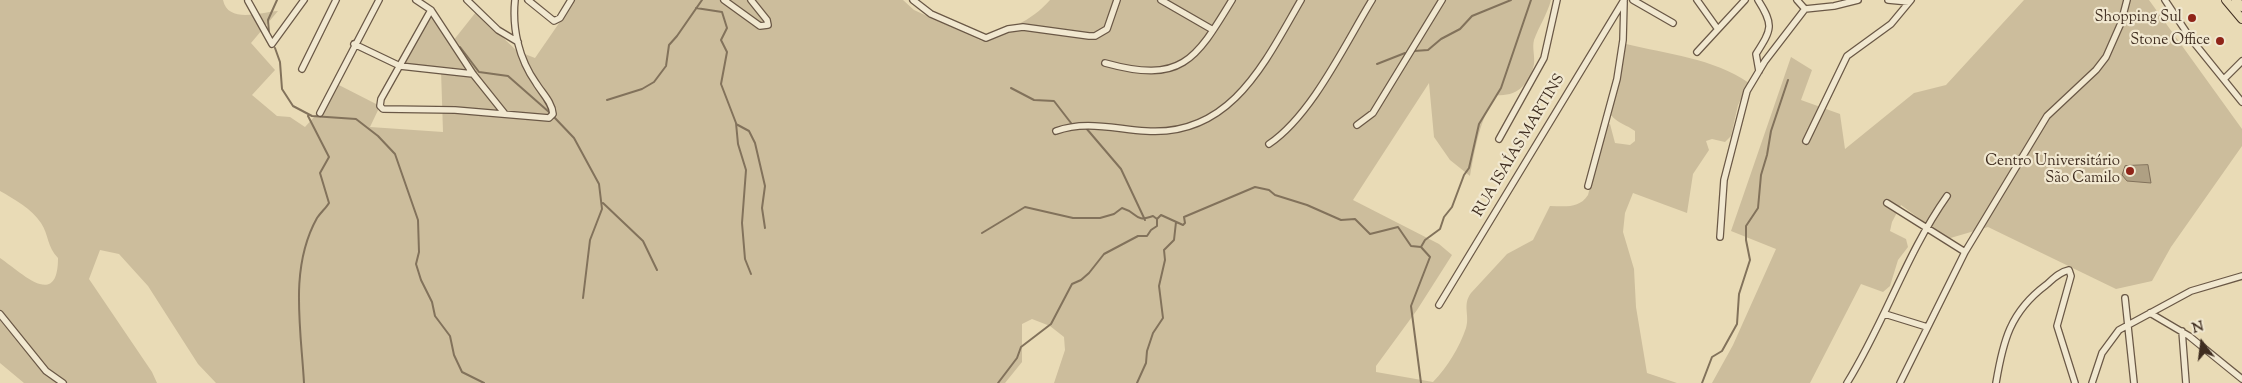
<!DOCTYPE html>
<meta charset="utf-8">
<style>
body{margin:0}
#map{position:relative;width:2242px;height:383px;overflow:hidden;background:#e9dbb6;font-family:"Sorts Mill Goudy",serif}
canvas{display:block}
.north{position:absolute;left:2177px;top:318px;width:50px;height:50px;-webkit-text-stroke:4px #f1e8d0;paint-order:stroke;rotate:345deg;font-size:14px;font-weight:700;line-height:20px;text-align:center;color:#3f2d20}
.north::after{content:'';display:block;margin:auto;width:18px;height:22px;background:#3f2d20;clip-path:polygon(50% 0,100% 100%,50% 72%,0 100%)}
</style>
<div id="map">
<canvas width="2242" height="383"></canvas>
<div class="north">N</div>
</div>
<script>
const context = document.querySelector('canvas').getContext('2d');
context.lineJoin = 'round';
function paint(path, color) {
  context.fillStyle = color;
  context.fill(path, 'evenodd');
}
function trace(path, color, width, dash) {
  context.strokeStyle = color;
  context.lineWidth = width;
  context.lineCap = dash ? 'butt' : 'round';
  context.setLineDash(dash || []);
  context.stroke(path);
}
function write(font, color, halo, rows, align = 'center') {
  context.font = font + ' "Sorts Mill Goudy",serif';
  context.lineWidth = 4.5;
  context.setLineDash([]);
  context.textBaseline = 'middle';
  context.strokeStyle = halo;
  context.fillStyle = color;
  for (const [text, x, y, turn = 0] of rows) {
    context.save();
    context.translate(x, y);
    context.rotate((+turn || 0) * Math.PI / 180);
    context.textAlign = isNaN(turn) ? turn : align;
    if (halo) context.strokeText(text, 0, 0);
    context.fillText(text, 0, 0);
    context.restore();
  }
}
paint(new Path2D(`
 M0,0h223c5,24 38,12 55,11l-27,32 24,27 -23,25 25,21 13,1 15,10 10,-11 18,-34 47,24 -10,21 73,5 -2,-62 -37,-4 27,-52 22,27 23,-29 41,39 18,7 40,-58h328l11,10 68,31c26,-13 48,-18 68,-41h501c-4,15 -12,26 -17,40 -2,8 1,16 0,24 -4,20 -17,33 -38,31 -16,24 -21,53 -26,81l-20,-16 -16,-23 -5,-54 -76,117 86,44 13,11 -35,55 -41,56v6l57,10c15,-16 26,-34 33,-54 4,-13 -4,-23 5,-35l36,-39 26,-14 17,-34c15,0 29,3 38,-11l18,-70 4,-1 5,19 15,2 5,-4v-10c-8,-6 -18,-8 -24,-16l15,-71c41,10 87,14 123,39l-11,22 -7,31 -6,6 -13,-3 -6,2 3,9 -16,24 -6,39 -54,-20 -8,20 -2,19 11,37 2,38 11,66 30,10h-623l11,-33 -1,-13 -14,-11 -18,-7 -10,5v38l-17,21h-789l-18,-19 -50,-78 -29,-32 -19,-4 -11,29 63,93 5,11h-133l-24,-20v-105c22,15 58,52 58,0 -11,-11 -9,-23 -17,-35 -9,-14 -27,-24 -41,-32z
 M2024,0h125l93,129v17l-71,101 -19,34 -36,8 -128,-62 -41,12 -46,-34 -9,17 -2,9 16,8 2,8 -10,13 -8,26 -7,6 -22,-8 -51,99h-98l21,-38 43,-96 -45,-18 60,-174 21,13 -11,30 39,14 5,35 69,-56 32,-8z`), '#ccbd9c');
const water = new Path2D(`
 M2148,165l3,18 -24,-2 -5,-6 3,-9z`);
paint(water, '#afa083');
trace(water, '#82725b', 1);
trace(new Path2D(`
 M696,8l26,4 5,16 -6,12 6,12 -6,32 15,39 2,21 8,26 -4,53 3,36 6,15
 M269,33l-1,-13 9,-20
 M460,47l19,25 29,4 41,36
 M275,48l5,14 2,27 11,17 19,10 44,3 22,17 17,18 23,66 1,32 -3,12 5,16 11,22 3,14 15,20 4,19 8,17 22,11
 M1414,51l14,-1 13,-11 19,-10 12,-13 39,-16
 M1377,64l28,-11
 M1011,88l23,12 20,1 17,22
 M607,100l35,-11 12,-7 12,-16 3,-21 8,-9 25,-36
 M554,117l20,21 25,46 3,25 -12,31 -7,58
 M736,124l13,7 6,12 10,43 -3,22 3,20
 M1086,128l35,41 24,51
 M603,203l40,38 14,29
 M1157,219l4,-4 22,10 2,-2 -1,-6 71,-30 14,3 6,5 32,10 34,15 14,-1 15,15 28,-7 13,19 10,1 9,10 -19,49 10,77
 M982,233l43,-26 48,11h27l14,-4 8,-6c17,5 12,15 31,8l4,3
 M1421,247l4,-7 15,-11 4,-12 8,-10 12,-32 5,-7 10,-44 22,-36 30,-88
 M304,383c-3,-55 -15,-115 13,-165 4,-6 9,-10 12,-15l-9,-30 9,-16 -21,-41
 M998,383l19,-25 4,-11 30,-23 21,-40 9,-4 8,-7 15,-19 34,-18h9l4,-6 6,-4v-7
 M1137,383l9,-20 1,-12 6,-18 10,-15 -4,-32 6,-26 -1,-10 10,-10 2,-18
 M1702,383l10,-26 10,-6 15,-27 2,-30 11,-34 -4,-20v-14l12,-18 3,-33 6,-20 4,-24 17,-51`), '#82725b', 2);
const minor = new Path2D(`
 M416,0l15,10 42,64 32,40
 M467,0l31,30 20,12
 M528,0l26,21 6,-3 11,-18
 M724,0l36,26 8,-1 -1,-5 -16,-20
 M913,0l18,14 55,24 22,-9 15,-2 66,9h6l12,-7 10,-29
 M1161,0l52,30
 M1633,0l40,23
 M1697,0l20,28
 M1758,0c16,25 14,29 -2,54l3,17
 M1797,0l8,9 29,-3 24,-6
 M1888,0l21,2
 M2165,0l26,39 51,63
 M248,1l24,43 32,-44
 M431,10l-50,89 -1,7 3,3 72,1 94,8 4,-4c-1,-12 -11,-21 -17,-31 -17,-24 -24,-54 -21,-83
 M354,44l46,22 73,8
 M1697,52l48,-52
 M1105,63c76,21 90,-2 127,-63
 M302,69l34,-69
 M2224,79l18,-18
 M320,113l59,-113
 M1357,125l16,-12 69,-113
 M1056,131c29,-11 59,-2 90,0 85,6 119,-69 155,-131
 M1499,139l45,-81 13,-58
 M1806,141l41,-85 44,-32 20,-24
 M1269,144c43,-29 76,-100 103,-144
 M1588,186l29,-107 6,-39 1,-38
 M1887,203l78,49
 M1720,237l4,-57 23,-89 18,-30 40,-52
 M2125,298l9,85
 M1439,305l185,-305
 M2150,313l39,23 53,43
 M0,314l46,57 17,12
 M1885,314l42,13
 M2182,331l4,52
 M1847,383c38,-61 59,-129 100,-187
 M1900,383l65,-131 82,-136 49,-46 10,-13 15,-34 6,-23
 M1996,383c7,-42 14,-71 50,-98 7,-6 13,-13 23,-15l2,6 -14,50 18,57
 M2092,383l10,-30 17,-23 72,-39 51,-15`);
const highway = new Path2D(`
 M2226,0l16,19
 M2236,0l6,7`);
trace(minor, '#6a5846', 8);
trace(highway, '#3f2d20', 10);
trace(minor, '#f1e8d0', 5.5);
trace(highway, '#e9dbb6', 8);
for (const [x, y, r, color] of [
 [2192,18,5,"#8f2418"],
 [2220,41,5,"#8f2418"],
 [2130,171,5,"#8f2418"]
]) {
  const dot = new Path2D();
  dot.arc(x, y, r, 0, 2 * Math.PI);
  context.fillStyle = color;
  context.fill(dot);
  trace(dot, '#f1e8d0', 2);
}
write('15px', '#3f2d20', '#f1e8d0', [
 ["Shopping Sul",2182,18],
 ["Stone Office",2210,41],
 ["Centro Universitário",2120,162],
 ["São Camilo",2120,179]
], 'right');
write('15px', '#3f2d20', '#f1e8d0', [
 ["RUA ISAÍAS MARTINS",1520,146,-59]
]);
</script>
